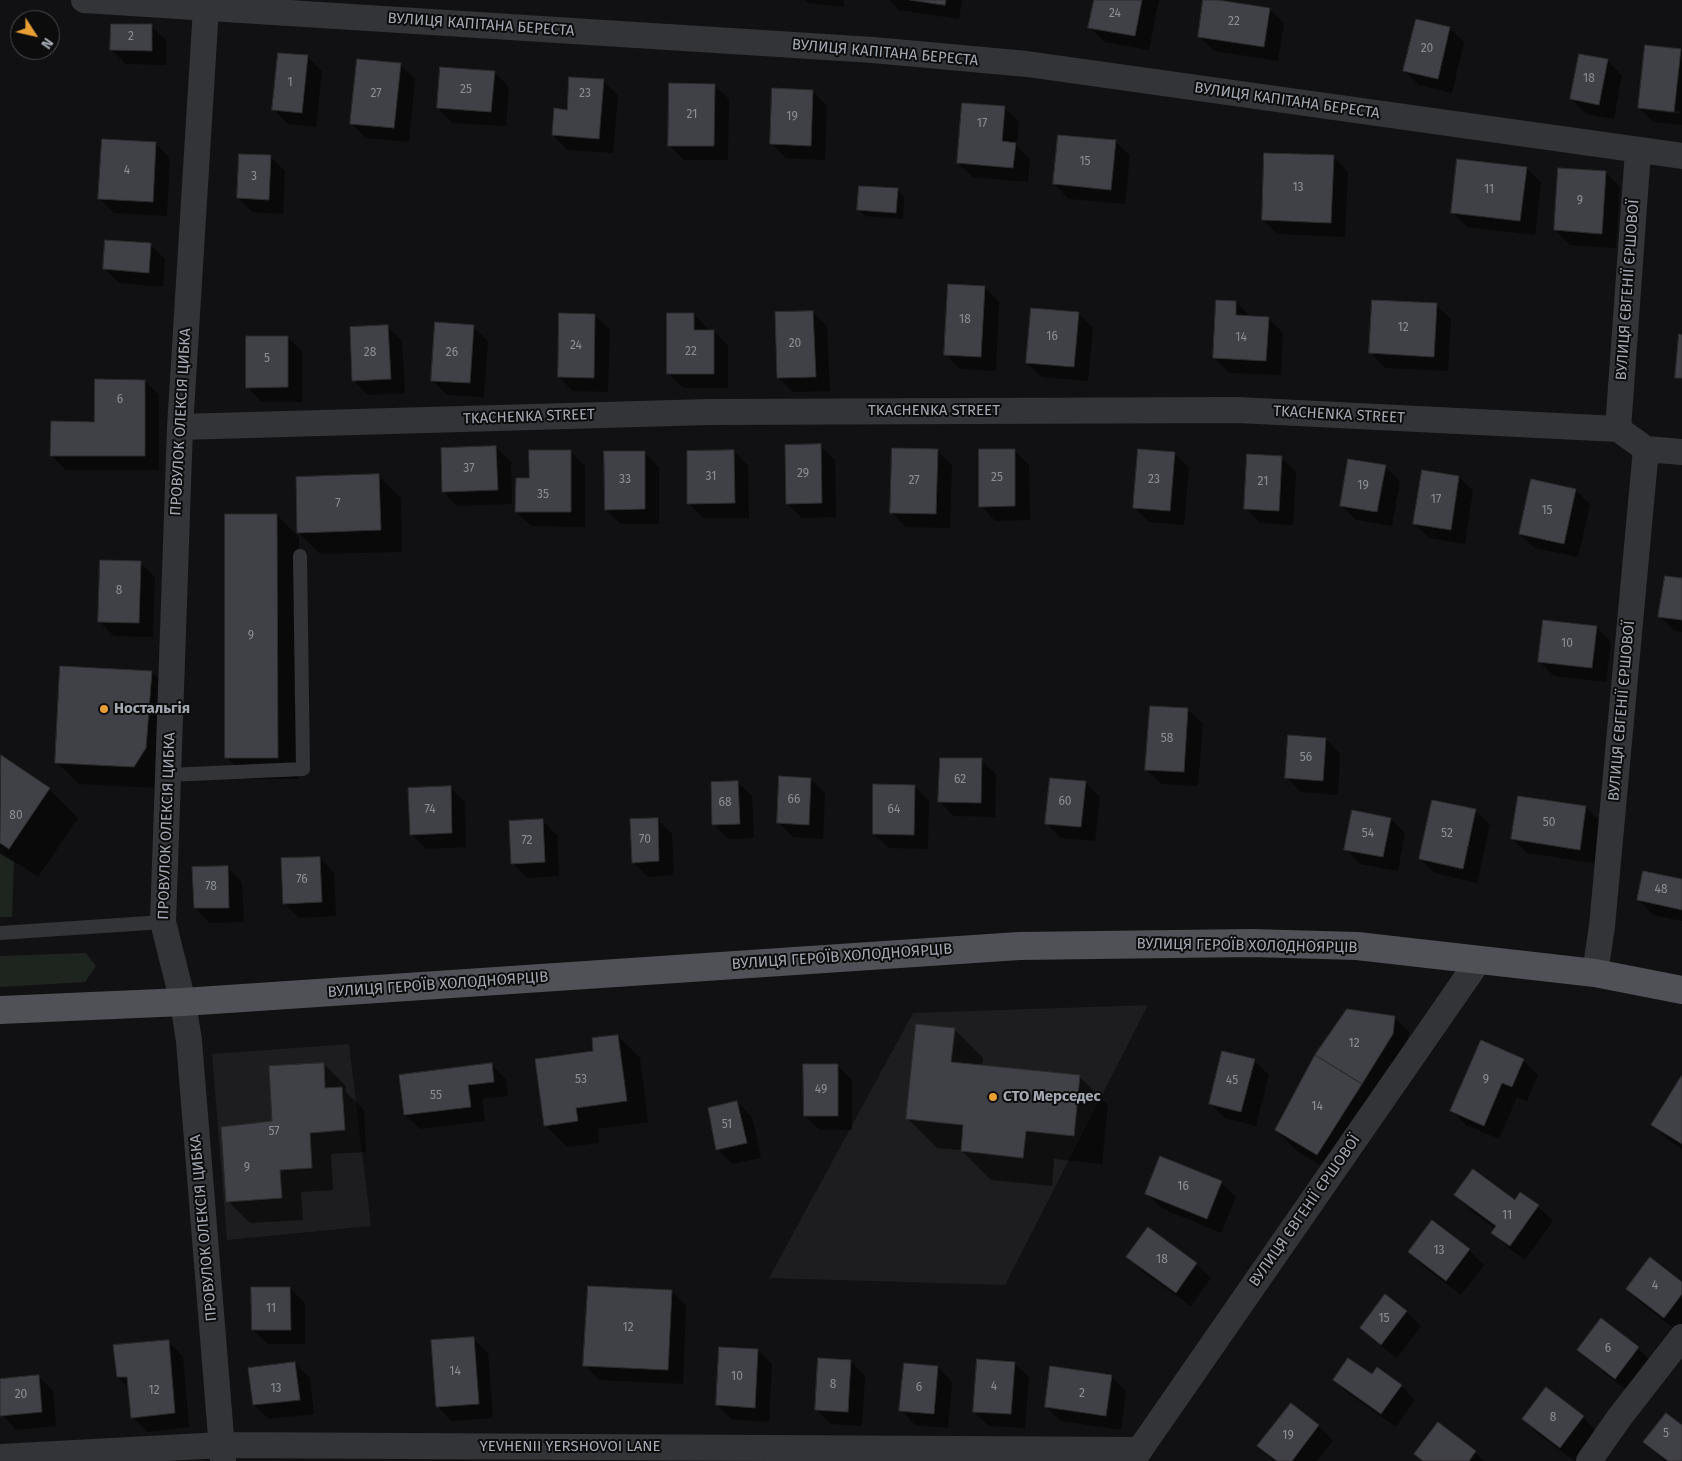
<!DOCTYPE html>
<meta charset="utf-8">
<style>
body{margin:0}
#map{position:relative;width:1682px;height:1461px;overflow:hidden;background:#111113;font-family:"Fira Sans",sans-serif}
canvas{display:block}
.north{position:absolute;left:10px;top:10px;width:50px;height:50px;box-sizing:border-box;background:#0c0c0d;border:1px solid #484b4f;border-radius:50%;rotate:125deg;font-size:14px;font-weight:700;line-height:20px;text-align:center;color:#a3a9b2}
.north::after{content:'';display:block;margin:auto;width:18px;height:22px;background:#e79e34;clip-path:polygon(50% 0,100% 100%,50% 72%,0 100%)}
</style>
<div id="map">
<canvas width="1682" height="1461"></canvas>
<div class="north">N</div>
</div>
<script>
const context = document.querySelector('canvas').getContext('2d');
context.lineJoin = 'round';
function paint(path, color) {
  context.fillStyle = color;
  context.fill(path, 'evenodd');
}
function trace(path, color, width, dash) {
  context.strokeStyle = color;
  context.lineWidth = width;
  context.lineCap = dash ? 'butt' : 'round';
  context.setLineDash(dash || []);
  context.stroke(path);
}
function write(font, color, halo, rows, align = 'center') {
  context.font = font + ' "Fira Sans",sans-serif';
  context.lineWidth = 4;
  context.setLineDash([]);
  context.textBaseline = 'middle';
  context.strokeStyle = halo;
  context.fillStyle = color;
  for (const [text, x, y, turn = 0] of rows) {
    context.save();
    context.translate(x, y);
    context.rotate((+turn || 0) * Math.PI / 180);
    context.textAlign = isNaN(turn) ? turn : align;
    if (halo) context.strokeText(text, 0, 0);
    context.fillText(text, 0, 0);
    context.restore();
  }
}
paint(new Path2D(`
 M1148,1005l-143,280 -236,-7 144,-265z
 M349,1044l22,182 -144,14 -15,-186z`), '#1d1d1f');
paint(new Path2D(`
 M0,854l14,8 -2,55h-12z
 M86,953l10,13 -11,16 -85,5v-31z`), '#1e251e');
paint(new Path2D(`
 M804,0h40v7l-36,-4z
 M889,0h73l-3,19 -60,-9z
 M1095,0h64l-10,50 -45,-8 -14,-15z
 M1205,0l64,9 15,14 -6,38 -64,-10 -15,-15z
 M151,26l15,14v25l-40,-1 -15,-15z
 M1449,28l15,14 -12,51 -33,-8 -14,-14z
 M1680,50l2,2v73l-28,-3 -15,-14zM1654,109l26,2v3l-26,-3z
 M308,57l14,14 -6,56 -28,-3 -15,-15z
 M1607,60l15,15 -8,44 -28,-5 -14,-15z
 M400,65l15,14 -6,63 -43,-4 -14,-14z
 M494,72l15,15 -3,39 -54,-3 -14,-15z
 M603,81l15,14 -5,58 -45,-3 -15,-15 15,-24z
 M714,85l15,14 -1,61h-44l-15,-15z
 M813,91l14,15 -2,54 -39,-2 -15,-15z
 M1004,108l15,14 -2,24 13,13 -2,23 -55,-5 -15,-14z
 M1115,141l15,15 -5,48 -56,-5 -15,-15z
 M156,144l14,14 -3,58 -53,-3 -14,-14z
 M271,157l14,14 -2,43 -30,-2 -15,-14z
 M1333,157l15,14 -3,66 -67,-3 -15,-14z
 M1526,168l15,14 -6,53 -68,-8 -14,-14z
 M1606,172l14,15 -4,61 -46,-3 -15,-15z
 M897,190l7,7 -1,22 -38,-3 -7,-7z
 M150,244l15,15 -2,28 -44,-4 -15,-15z
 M984,287l15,15 -3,69 -36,-2 -14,-15z
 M1236,302l15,15 17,1 15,15 -2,42 -52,-2 -14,-15z
 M1436,305l15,14 -3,52 -63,-3 -14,-15z
 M813,312l14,15 3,64 -37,1 -15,-14z
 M1078,313l15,15 -5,53 -46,-4 -15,-14z
 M694,314l14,15v2h6l14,15v42h-45l-15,-15z
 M595,315l15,15 -2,62 -35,-1 -14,-14z
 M473,326l15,15 -4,56 -37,-2 -15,-15z
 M388,327l14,14 3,52 -37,2 -15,-15z
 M287,337l15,14v51h-40l-14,-14z
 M145,381l14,14v75h-93l-15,-15 45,-32z
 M820,446l15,14 1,57 -34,1 -15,-15z
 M496,447l15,15 1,42 -55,2 -14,-15z
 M937,450l15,15 -2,63 -44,-1 -14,-14z
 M1014,450l15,15 1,55 -35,1 -14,-15z
 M570,451l15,15v61l-54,-1 -15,-14 15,-32z
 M734,451l14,15 1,52h-46l-14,-14z
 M644,452l15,15v57h-38l-15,-14z
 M1175,454l14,14 -5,57 -35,-3 -15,-15z
 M1281,457l15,15 -3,53 -33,-2 -15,-15z
 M1385,467l15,14 -8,45 -36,-6 -15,-15z
 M379,476l22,22 1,54 -82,2 -22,-22z
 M1459,477l14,14 -8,53 -36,-6 -14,-14z
 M1575,490l15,14 -12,53 -43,-9 -15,-14z
 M277,515l22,22v242h-51l-21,-22z
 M140,562l15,15 -2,60 -39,-1 -15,-15z
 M1682,579v53l-8,-1 -14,-15z
 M1596,627l15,15 -5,40 -52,-6 -15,-15z
 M62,668l90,4 22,22 -18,94 -77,-4 -22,-21z
 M1151,707l37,3 15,14 -5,62 -37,-2 -15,-15z
 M1326,739l14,15 -2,41 -37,-3 -15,-15z
 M1,757l48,32 29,29 -40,59 -38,-25v-94z
 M981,760l15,14 -1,43 -41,-1 -14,-14z
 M811,779l14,15 -2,45 -30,-2 -15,-15z
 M737,782l15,14 2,42 -26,1 -15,-15z
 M1085,782l15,15 -5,44 -34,-3 -15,-15z
 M914,786l15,15 -1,48 -39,-1 -15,-14z
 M450,787l15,15 1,45 -40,2 -15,-15z
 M1586,807l14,15 -6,41 -67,-10 -14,-14z
 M1475,811l15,14 -13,58 -42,-10 -15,-14z
 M657,819l15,15 2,41 -26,2 -15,-15z
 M1391,819l14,14 -7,38 -38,-7 -14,-15z
 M543,821l14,14 2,41 -32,2 -15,-15z
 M320,858l14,15 2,43 -37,2 -15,-15z
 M228,868l14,14 2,40 -34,1 -15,-15z
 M1682,880v41l-29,-6 -14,-15z
 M1394,1017l15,15 -2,17 -68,127 -41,-24 -22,-22z
 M954,1029l29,29 -1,8 98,11 28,28 -6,59 -48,-5 -2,27 -61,-6 -30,-30 -24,-2 -29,-29z
 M618,1036l22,22 8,64 -50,7 1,14 -32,4 -22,-22 50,-73z
 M1254,1060l15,15 -13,51 -31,-8 -15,-15z
 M1523,1060l15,15 -11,26 -10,-4 -18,42 -33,-14 -14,-14z
 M324,1064l22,22v6l18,18 2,42 -35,2 2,36 -32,2 2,28 -53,3 -22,-22 46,-78z
 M492,1065l14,14 2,17 -26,3 3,22 -65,8 -15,-14z
 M837,1065l15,15v50h-32l-15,-14z
 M1682,1077v72l-15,-10 -15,-15z
 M737,1102l15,15 9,41 -29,6 -14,-15z
 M1221,1182l15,15 -15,36 -60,-25 -15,-15z
 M1521,1194l17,12 15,15 -28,39 -18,-13 -14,-15 3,-3 -26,-19 -14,-15 59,7z
 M1432,1222l37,28 15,15 -23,30 -37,-28 -15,-15z
 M1128,1257l68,7 15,14 -20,28 -48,-34z
 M1682,1284v44l-3,4 -37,-28 -15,-15z
 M290,1288l15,15v41h-37l-15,-14z
 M672,1291l14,15 -3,78 -84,-4 -14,-15z
 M1386,1296l21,16 14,14 -24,32 -21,-16 -14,-14z
 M1601,1320l37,28 15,15 -23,30 -37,-29 -15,-14z
 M473,1338l15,15 5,65 -42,3 -14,-15z
 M168,1341l15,15 6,71 -42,5 -14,-15 -3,-28 -12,-12z
 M758,1350l14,14 -3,58 -38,-3 -14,-14z
 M851,1361l14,15 -3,50 -31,-2 -15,-15z
 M1014,1363l15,14 -4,51 -36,-2 -15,-14z
 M295,1364l15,14 4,36 -45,5 -15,-14z
 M938,1367l14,15 -4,46 -33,-3 -14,-15z
 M1372,1376l29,10 14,14 -19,27 -47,-33 -15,-14z
 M39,1377l14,14 3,35 -40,4 -14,-15 -2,-35z
 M1112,1377l14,14 -5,39 -60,-9 -15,-14z
 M1291,1405l28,21 14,15 -16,20h-43l-15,-15z
 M1583,1417l14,15 -22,29 -37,-27 -15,-15z
 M1438,1424l37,28 9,9h-61l-7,-7z
 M1682,1427v34h-17l-20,-19z`), '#0007');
const building = new Path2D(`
 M910,0h36l-1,5z
 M1094,0h48l-7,36 -47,-8z
 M1203,0h15l52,8 -6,39 -66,-10z
 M1416,19l34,8 -12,52 -35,-8z
 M111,24h41v27l-42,-1z
 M1645,45l36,4 -7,63 -36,-4z
 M278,53l30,2 -6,58 -30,-3z
 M1579,54l29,5 -9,46 -29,-6z
 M357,59l44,4 -7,65 -44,-4z
 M440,67l55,4 -4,41 -54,-4z
 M569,77l35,2 -5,60 -47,-4 2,-27 13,2z
 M669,83l46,1 -1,62h-46z
 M772,88l41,2 -2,56 -41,-2z
 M962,103l43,3 -3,35 14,2 -3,25 -56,-5z
 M1058,135l58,5 -5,50 -58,-6z
 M102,139l54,3 -3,60 -55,-3z
 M1264,153l70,2 -3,68 -69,-3z
 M239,154l32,1 -2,45 -32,-2z
 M1457,159l70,8 -7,54 -69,-8z
 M1558,168l48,3 -4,63 -48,-4z
 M859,186l39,2 -2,25 -39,-3z
 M105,240l46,3 -2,30 -46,-4z
 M948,284l37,2 -4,71 -37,-2z
 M1216,300l20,1v14l33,2 -3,44 -53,-3z
 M1372,300l65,3 -3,54 -65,-4z
 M1031,308l48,4 -5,55 -48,-4z
 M813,311l3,66 -39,1 -2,-66z
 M559,313l36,1 -1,64 -36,-1z
 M667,313h27v17h20v44h-47z
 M435,322l39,3 -4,58 -39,-2z
 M388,325l3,54 -39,2 -2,-54z
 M1679,334l3,1v43h-7z
 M246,336h42v51l-42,1z
 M95,379l50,1v76h-95l1,-35 43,1z
 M821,444l1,59 -36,1 -1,-59z
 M496,446l2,44 -56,2 -1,-44z
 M892,448l46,1 -2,65 -46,-1z
 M979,449h36v57l-36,1z
 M1138,449l37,3 -5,59 -37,-3z
 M529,450h42v62h-56l1,-34h13z
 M734,450l1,53 -48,1v-53z
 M604,451h41v58l-40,1z
 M1247,454l35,2 -3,55 -35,-2z
 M1348,459l38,6 -9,47 -37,-6z
 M1422,470l37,6 -8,54 -38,-6z
 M379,474l2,56 -84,3 -1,-56z
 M1531,479l45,10 -12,55 -45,-10z
 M225,514h52l1,244h-53z
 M100,560l41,1 -2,62 -41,-1z
 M1665,576l17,2v42l-24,-3z
 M1543,620l54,6 -5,42 -54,-6z
 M60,666l92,5 -6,77 -12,19 -79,-4z
 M1150,706l38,2 -4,64 -39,-2z
 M1288,735l38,3 -3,43 -38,-3z
 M1,755l49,33 -41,61 -9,-6z
 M940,758h42l-1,45 -43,-1z
 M779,776l32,2 -2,47 -32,-2z
 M1050,778l36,3 -5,46 -36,-3z
 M738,781l2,43 -28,1 -1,-43z
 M873,784l42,1 -1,50 -41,-1z
 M451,786l1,47 -42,2 -2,-47z
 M1518,796l68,10 -6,44 -69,-11z
 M1432,800l44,9 -13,60 -44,-10z
 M1352,810l39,8 -8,39 -39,-7z
 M658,818l1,43 -27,2 -2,-44z
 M543,819l2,43 -34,2 -2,-43z
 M320,857l2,45 -39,2 -2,-46z
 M228,866l1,42h-35l-2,-41z
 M1643,871l39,8v31l-45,-10z
 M1347,1009l48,7 -2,18 -31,50 -47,-29z
 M916,1024l39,4 -4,34 129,13 -6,61 -48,-5 -3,27 -62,-7 2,-26 -57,-6z
 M618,1035l9,66 -51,7 2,13 -34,5 -9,-67 58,-8 -1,-13z
 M1481,1040l43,19 -12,28 -10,-4 -18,43 -34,-15z
 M1222,1051l33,8 -14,53 -32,-8z
 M1315,1055l47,29 -45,71 -42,-25z
 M324,1063l1,25 17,-1 3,43 -35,3 2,35 -32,2 2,28 -56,4 -5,-75 51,-6 -3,-55z
 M492,1063l2,19 -26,3 3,22 -67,8 -5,-40z
 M803,1064h35v52h-34z
 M1682,1075v69l-31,-19z
 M737,1101l10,42 -31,7 -8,-42z
 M1160,1156l62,25 -15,38 -62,-25z
 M1473,1169l42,31 5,-8 19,13 -29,41 -19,-13 5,-7 -42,-31z
 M1432,1220l38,29 -24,32 -38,-29z
 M1148,1227l49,36 -21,30 -50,-36z
 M1650,1257l32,25v12l-18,24 -38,-29z
 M588,1286l84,4 -4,80 -85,-4z
 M251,1287h39l1,43h-39z
 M1385,1294l22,17 -26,34 -21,-17z
 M1601,1318l38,29 -24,32 -38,-29z
 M474,1337l5,67 -43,3 -5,-67z
 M169,1340l6,73 -44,5 -4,-41h-10l-4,-32z
 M719,1347l39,2 -3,59 -39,-3z
 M818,1358l33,2 -3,52 -33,-2z
 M1348,1358l24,16 5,-7 25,18 -21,29 -48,-34z
 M977,1359l38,3 -4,52 -38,-2z
 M295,1362l5,38 -47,5 -5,-37z
 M904,1363l34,3 -4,48 -35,-3z
 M1050,1366l62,9 -6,41 -61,-9z
 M39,1375l3,37 -42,4v-37z
 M1546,1387l38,29 -24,32 -38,-29z
 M1291,1403l28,22 -27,36h-15l-20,-15z
 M1666,1413l16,12v36h-14l-25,-19z
 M1438,1422l38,29 -7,10h-46l-9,-7z`);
paint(building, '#404146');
trace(building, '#2b2b2e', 1);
trace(new Path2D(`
 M168,775l135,-6 -3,-213
 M0,933l163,-11`), '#323437', 14);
trace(new Path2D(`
 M84,0l789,50 154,14 655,92
 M206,8l-26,419 -17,495 20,80 6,39 34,420
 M180,427l529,-15 529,-2 380,19 28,20 36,3
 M1618,429l20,-278
 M1595,973l7,-47 44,-477
 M0,1457l222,-12 918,5
 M1132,1461l347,-501
 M1589,1461l30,-43 63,-81`), '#323437', 26);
trace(new Path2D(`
 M0,1010l183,-8 836,-56 232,-3 106,3 238,27 87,17`), '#4f5156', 28);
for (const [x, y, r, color] of [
 [104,709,5,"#e79e34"],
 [993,1097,5,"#e79e34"]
]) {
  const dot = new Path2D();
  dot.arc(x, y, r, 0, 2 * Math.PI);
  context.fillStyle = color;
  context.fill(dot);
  trace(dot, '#0c0c0d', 2);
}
write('12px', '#8a8f97', null, [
 ["24",1115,14],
 ["22",1234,22],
 ["2",131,37],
 ["20",1427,49],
 ["18",1589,79],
 ["1",290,83],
 ["25",466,90],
 ["27",376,94],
 ["23",585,94],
 ["21",692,115],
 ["19",792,117],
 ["17",982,124],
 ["15",1085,162],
 ["4",127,171],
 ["3",254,177],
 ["13",1298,188],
 ["11",1489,190],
 ["9",1580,201],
 ["18",965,320],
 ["12",1403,328],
 ["16",1052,337],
 ["14",1241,338],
 ["20",795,344],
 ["24",576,346],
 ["22",691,352],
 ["28",370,353],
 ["26",452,353],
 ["5",267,359],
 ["6",120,400],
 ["37",469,469],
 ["29",803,474],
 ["31",711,477],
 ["25",997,478],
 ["33",625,480],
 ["23",1154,480],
 ["27",914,481],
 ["21",1263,482],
 ["19",1363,486],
 ["35",543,495],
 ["17",1436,500],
 ["7",338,504],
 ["15",1547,511],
 ["8",119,591],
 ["9",251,636],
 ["10",1567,644],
 ["58",1167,739],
 ["56",1306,758],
 ["62",960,780],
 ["66",794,800],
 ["60",1065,802],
 ["68",725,803],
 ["74",430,810],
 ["64",894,810],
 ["80",16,816],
 ["50",1549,823],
 ["54",1368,834],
 ["52",1447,834],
 ["70",645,840],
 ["72",527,841],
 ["76",302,880],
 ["78",211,887],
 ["48",1661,890],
 ["12",1354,1044],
 ["53",581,1080],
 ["9",1486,1080],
 ["45",1232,1081],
 ["49",821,1090],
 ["55",436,1096],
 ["14",1317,1107],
 ["51",727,1125],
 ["57",274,1132],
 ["9",247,1168],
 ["16",1183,1187],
 ["11",1507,1216],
 ["13",1439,1251],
 ["18",1162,1260],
 ["4",1655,1286],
 ["11",271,1309],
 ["15",1384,1319],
 ["12",628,1328],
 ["6",1608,1349],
 ["14",455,1372],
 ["10",737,1377],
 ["8",833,1385],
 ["4",994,1387],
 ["6",919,1388],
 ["13",276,1389],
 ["12",154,1391],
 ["2",1082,1394],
 ["20",21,1395],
 ["8",1553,1418],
 ["5",1666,1434],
 ["19",1288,1436]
]);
write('15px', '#a3a9b2', '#0c0c0d', [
 ["ВУЛИЦЯ КАПІТАНА БЕРЕСТА",481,25,4],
 ["ВУЛИЦЯ КАПІТАНА БЕРЕСТА",885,53,5],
 ["ВУЛИЦЯ КАПІТАНА БЕРЕСТА",1287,101,8],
 ["ВУЛИЦЯ ЄВГЕНІЇ ЄРШОВОЇ",1628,290,-86],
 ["TKACHENKA STREET",934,411],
 ["TKACHENKA STREET",1339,415,3],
 ["TKACHENKA STREET",529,417,-2],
 ["ПРОВУЛОК ОЛЕКСІЯ ЦИБКА",181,422,-87],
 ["ВУЛИЦЯ ЄВГЕНІЇ ЄРШОВОЇ",1622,711,-85],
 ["ПРОВУЛОК ОЛЕКСІЯ ЦИБКА",167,826,-88],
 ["ВУЛИЦЯ ГЕРОЇВ ХОЛОДНОЯРЦІВ",1247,946,1],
 ["ВУЛИЦЯ ГЕРОЇВ ХОЛОДНОЯРЦІВ",842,957,-4],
 ["ВУЛИЦЯ ГЕРОЇВ ХОЛОДНОЯРЦІВ",438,985,-4],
 ["ВУЛИЦЯ ЄВГЕНІЇ ЄРШОВОЇ",1305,1211,-55],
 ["ПРОВУЛОК ОЛЕКСІЯ ЦИБКА",204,1228,-95],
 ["YEVHENII YERSHOVOI LANE",570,1447]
]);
write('bold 15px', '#a3a9b2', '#0c0c0d', [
 ["Ностальгія",114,709],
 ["СТО Мерседес",1003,1097]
], 'left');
</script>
